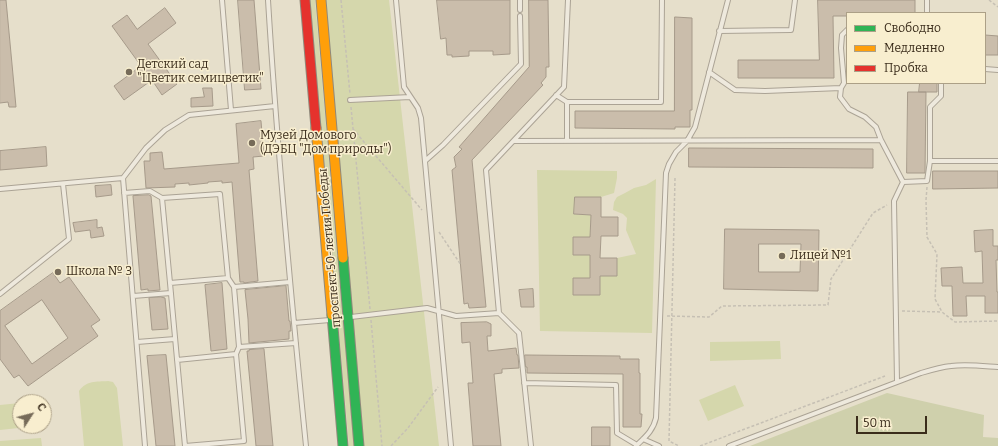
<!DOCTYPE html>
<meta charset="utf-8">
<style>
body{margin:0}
#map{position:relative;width:998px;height:446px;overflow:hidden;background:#e6dfcb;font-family:Bitter,serif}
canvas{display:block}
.legend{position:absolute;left:846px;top:12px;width:140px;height:72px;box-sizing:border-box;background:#f8eecf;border:1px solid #aca087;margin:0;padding:5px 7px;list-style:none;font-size:12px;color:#3a2c1b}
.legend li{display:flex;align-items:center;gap:8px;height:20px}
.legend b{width:20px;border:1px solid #aca087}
.north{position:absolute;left:12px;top:394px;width:40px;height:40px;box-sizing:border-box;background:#f8eecf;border:1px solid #aca087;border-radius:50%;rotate:54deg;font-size:11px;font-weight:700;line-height:16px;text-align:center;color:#3a2c1b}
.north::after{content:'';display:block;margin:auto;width:14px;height:18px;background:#766b59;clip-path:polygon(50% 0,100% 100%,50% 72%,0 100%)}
.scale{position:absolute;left:856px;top:416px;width:71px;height:18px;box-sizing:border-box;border:2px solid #3a2c1b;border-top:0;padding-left:5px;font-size:12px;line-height:14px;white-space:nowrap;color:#3a2c1b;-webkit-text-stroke:3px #f8eecf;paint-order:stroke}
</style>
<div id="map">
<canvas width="998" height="446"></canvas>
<ul class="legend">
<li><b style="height:5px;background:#30b455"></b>Свободно</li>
<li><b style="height:5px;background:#ff9f0a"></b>Медленно</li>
<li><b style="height:5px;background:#e5322d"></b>Пробка</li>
</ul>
<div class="north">С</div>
<div class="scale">50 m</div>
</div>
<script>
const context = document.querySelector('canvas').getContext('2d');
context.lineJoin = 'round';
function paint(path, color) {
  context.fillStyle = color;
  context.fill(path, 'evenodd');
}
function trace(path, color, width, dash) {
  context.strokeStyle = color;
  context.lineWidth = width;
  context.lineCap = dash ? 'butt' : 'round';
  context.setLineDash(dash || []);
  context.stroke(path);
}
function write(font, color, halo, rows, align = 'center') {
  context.font = font + ' Bitter,serif';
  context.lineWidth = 3;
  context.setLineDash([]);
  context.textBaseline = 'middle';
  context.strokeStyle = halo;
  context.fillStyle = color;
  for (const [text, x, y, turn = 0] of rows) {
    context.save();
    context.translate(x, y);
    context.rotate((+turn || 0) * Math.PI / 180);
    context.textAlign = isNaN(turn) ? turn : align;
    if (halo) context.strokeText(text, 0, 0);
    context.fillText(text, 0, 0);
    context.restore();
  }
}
paint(new Path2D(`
 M310,0h5l39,446h-5z
 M325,0h64l50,446h-75z
 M537,170l80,1v7l-3,15 -13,4h-26v17l16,1 -1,22 -17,18h17v23l-17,17h27v-19h17v-18l19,-4 -10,-24 1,-12 -4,-4 -10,-4 1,-8 3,-5 8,-4 9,-5 12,-3 10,-6 -4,154 -112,-2z
 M780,341l1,18 -71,2v-19z
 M108,381l5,1 4,6 6,58h-39l-5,-55c8,-11 17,-9 29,-10z
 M735,385l9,21 -36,15 -9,-21z
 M20,403v23h17l-37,4v-25z
 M41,438l1,8h-42v-5z`), '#d5d7ac');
paint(new Path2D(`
 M887,393l97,22 -1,22 15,1v8h-248z`), '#cfd0ac');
const building = new Path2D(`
 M0,0h6l10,107h-7l-1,-5 -8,1z
 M238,0h16l7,89 -16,1z
 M437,0h73v54l-17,1v-4h-24v5l-17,1v-2h-5l-1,-17 -5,1z
 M529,0h19l1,67h-3v10l-5,6 2,2 -71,75 14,147 -17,1 -1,-5 -4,1 -12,-134 4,-3 -2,-10 8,-8 -3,-2 70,-80z
 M818,0h97v13h-68v3h-14l1,62h-96v-18h81z
 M165,8l11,15 -28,21 29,40 -15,11 -10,-15 -28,20 -10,-14 27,-20 -29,-40 15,-11 10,14z
 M675,17l17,1v92h-2v17h-15v2l-100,-1v-17h99z
 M985,35l13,1v19h-13z
 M920,83h17v9h-18z
 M203,88h9l1,18 -22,1v-9l13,-1z
 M908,92h18l-1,81h-18z
 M261,121l3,35 -11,1 1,12 -5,1 9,111 -14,2v-1h-4l-8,-100 -10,1v-2l-14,1v1l-19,2v-2l-14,1v3l-29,1 -2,-27h6v-8l12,-1 2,17 75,-6 -3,-39z
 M46,147l1,19 -47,4v-19z
 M689,148l184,1v19l-184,-1z
 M933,171h65v17l-65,1z
 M111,185l1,10 -16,2 -1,-11z
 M149,195l2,1 9,94 -12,1v-2l-7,1 -8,-94z
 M575,197h26v20h17v19h-17l-1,22h17v18h-17v19h-27v-17h17v-23h-17v-18h17l1,-22 -17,-1z
 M97,220v8l5,-1 2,9 -13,2 -1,-8 -15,2 -2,-9z
 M725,229l94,1 -1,61 -94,-2zM759,244h42l-1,28h-41z
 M993,230v16h5v14h-2l1,32h1v21h-13v-17h-19l1,20h-14l-1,-30h-10l-1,-18 21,-1 1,16h20l-1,-32 -7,1 -1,-21z
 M53,273l7,10 9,-6 31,43 -9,6 7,10 -70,50 -9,-11 -5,3 -14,-19v-48zM42,300l26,38 -36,26 -27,-38z
 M222,283l5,66 -16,2 -6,-66z
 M286,286l3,35h1l1,10h-2v8l-40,4 -1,-24 -3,-29z
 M533,289l1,18h-13l-2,-17z
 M161,297l4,1 3,31 -16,1 -3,-32z
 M487,322l4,2v12h-4l1,15 28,-3 1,7h1l1,13 -17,1v4l-8,1 7,72h-28l-5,-63h5l-3,-41 -8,1 -1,-20z
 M264,349l9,97h-17l-9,-95h2v-1z
 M166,355l9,91h-19l-9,-90z
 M525,355l95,1v3h19v14h1v41h2l-1,13h-18v-53l-96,-1v-6h-1z
 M592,427h18v19h-18z`);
paint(building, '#cabdab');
trace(building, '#a69a8a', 1);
const lane = new Path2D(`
 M222,0l9,110
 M268,0c9,149 23,297 38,446
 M396,0l8,87 14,21 3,10 30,328
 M520,0v10
 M927,13v-13
 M719,31l72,-1 4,-30
 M985,69l13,1
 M709,72l26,18 30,1 76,-3 3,-5 -3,-35 1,-13 5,-5
 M941,83v13l-11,11v54h68
 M841,88l-1,9 9,12 16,8 11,10 5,13
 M556,95l11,7h94l1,-102
 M350,100l60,-3
 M567,102v39
 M514,141l367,-1 22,42 24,-1 3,-20
 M425,161l18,-16 78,-81 -1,-48
 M0,189l123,-11
 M124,193l26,-2 12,7
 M228,278l6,9 5,60 -3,7 8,87 -59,5 -15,-163z
 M170,283l-8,-85 58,-4 8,84
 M234,287l56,-5
 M0,294l69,-55 -6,-55
 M133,296l38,-3
 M351,317l76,-9 29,8 43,-3
 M294,323l36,-3
 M137,342l38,-3
 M239,347l57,-4
 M177,360l59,-6
 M897,382l-3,-181 9,-19
 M524,383l92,2 1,48 20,12
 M643,439l16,7
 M145,446l-22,-268 23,-30 19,-18 24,-15 86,-9
 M531,446l-12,-113 -20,-20 -13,-143 78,-83 4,-87
 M636,446c9,-9 17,-15 20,-28l10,-245 3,-9 7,-12 11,-11 8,-14 33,-127
 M729,446l192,-73c10,-3 20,-6 30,-7 15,-2 32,0 47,1`);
const fast = new Path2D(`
 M343,258l16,188
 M332,315l11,131`);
const slow = new Path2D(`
 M321,0l22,258
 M316,128l16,187`);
const jam = new Path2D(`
 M305,0l11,128`);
trace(lane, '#aba395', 6);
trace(fast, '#90897b', 11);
trace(slow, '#90897b', 11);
trace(jam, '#90897b', 11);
trace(new Path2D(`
 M341,0l9,94
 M989,0l9,7
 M351,107l19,202
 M353,129l69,81
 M675,178l-6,263 10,5
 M927,187l-1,13 1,37 10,17 -2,45 7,13 13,10 43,-1
 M439,232l22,33
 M902,311l40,1
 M667,316l42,1 13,-11 106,-1 3,-26 42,-66 14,-8
 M371,320l11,126
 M391,446l17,-18 30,-41
 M700,446l185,-70`), '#c6c0b4', 1.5, [3, 2]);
trace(lane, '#eee9dd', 4);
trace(fast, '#30b455', 9);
trace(slow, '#ff9f0a', 9);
trace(jam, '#e5322d', 9);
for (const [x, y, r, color] of [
 [129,72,4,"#766b59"],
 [252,143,4,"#766b59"],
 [782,256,4,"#766b59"],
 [58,272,4,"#766b59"]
]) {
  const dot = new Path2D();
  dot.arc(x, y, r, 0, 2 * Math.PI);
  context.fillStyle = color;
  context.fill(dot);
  trace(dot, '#f8eecf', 1.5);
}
write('12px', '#3a2c1b', '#f8eecf', [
 ["Детский сад",137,65],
 ["\"Цветик семицветик\"",137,79],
 ["Музей Домового",260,136],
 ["(ДЭБЦ \"Дом природы\")",260,150],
 ["Лицей №1",790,256],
 ["Школа № 3",66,272]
], 'left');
write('12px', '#3a2c1b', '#f8eecf', [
 ["проспект 50-летия Победы",330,248,-95]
]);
</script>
